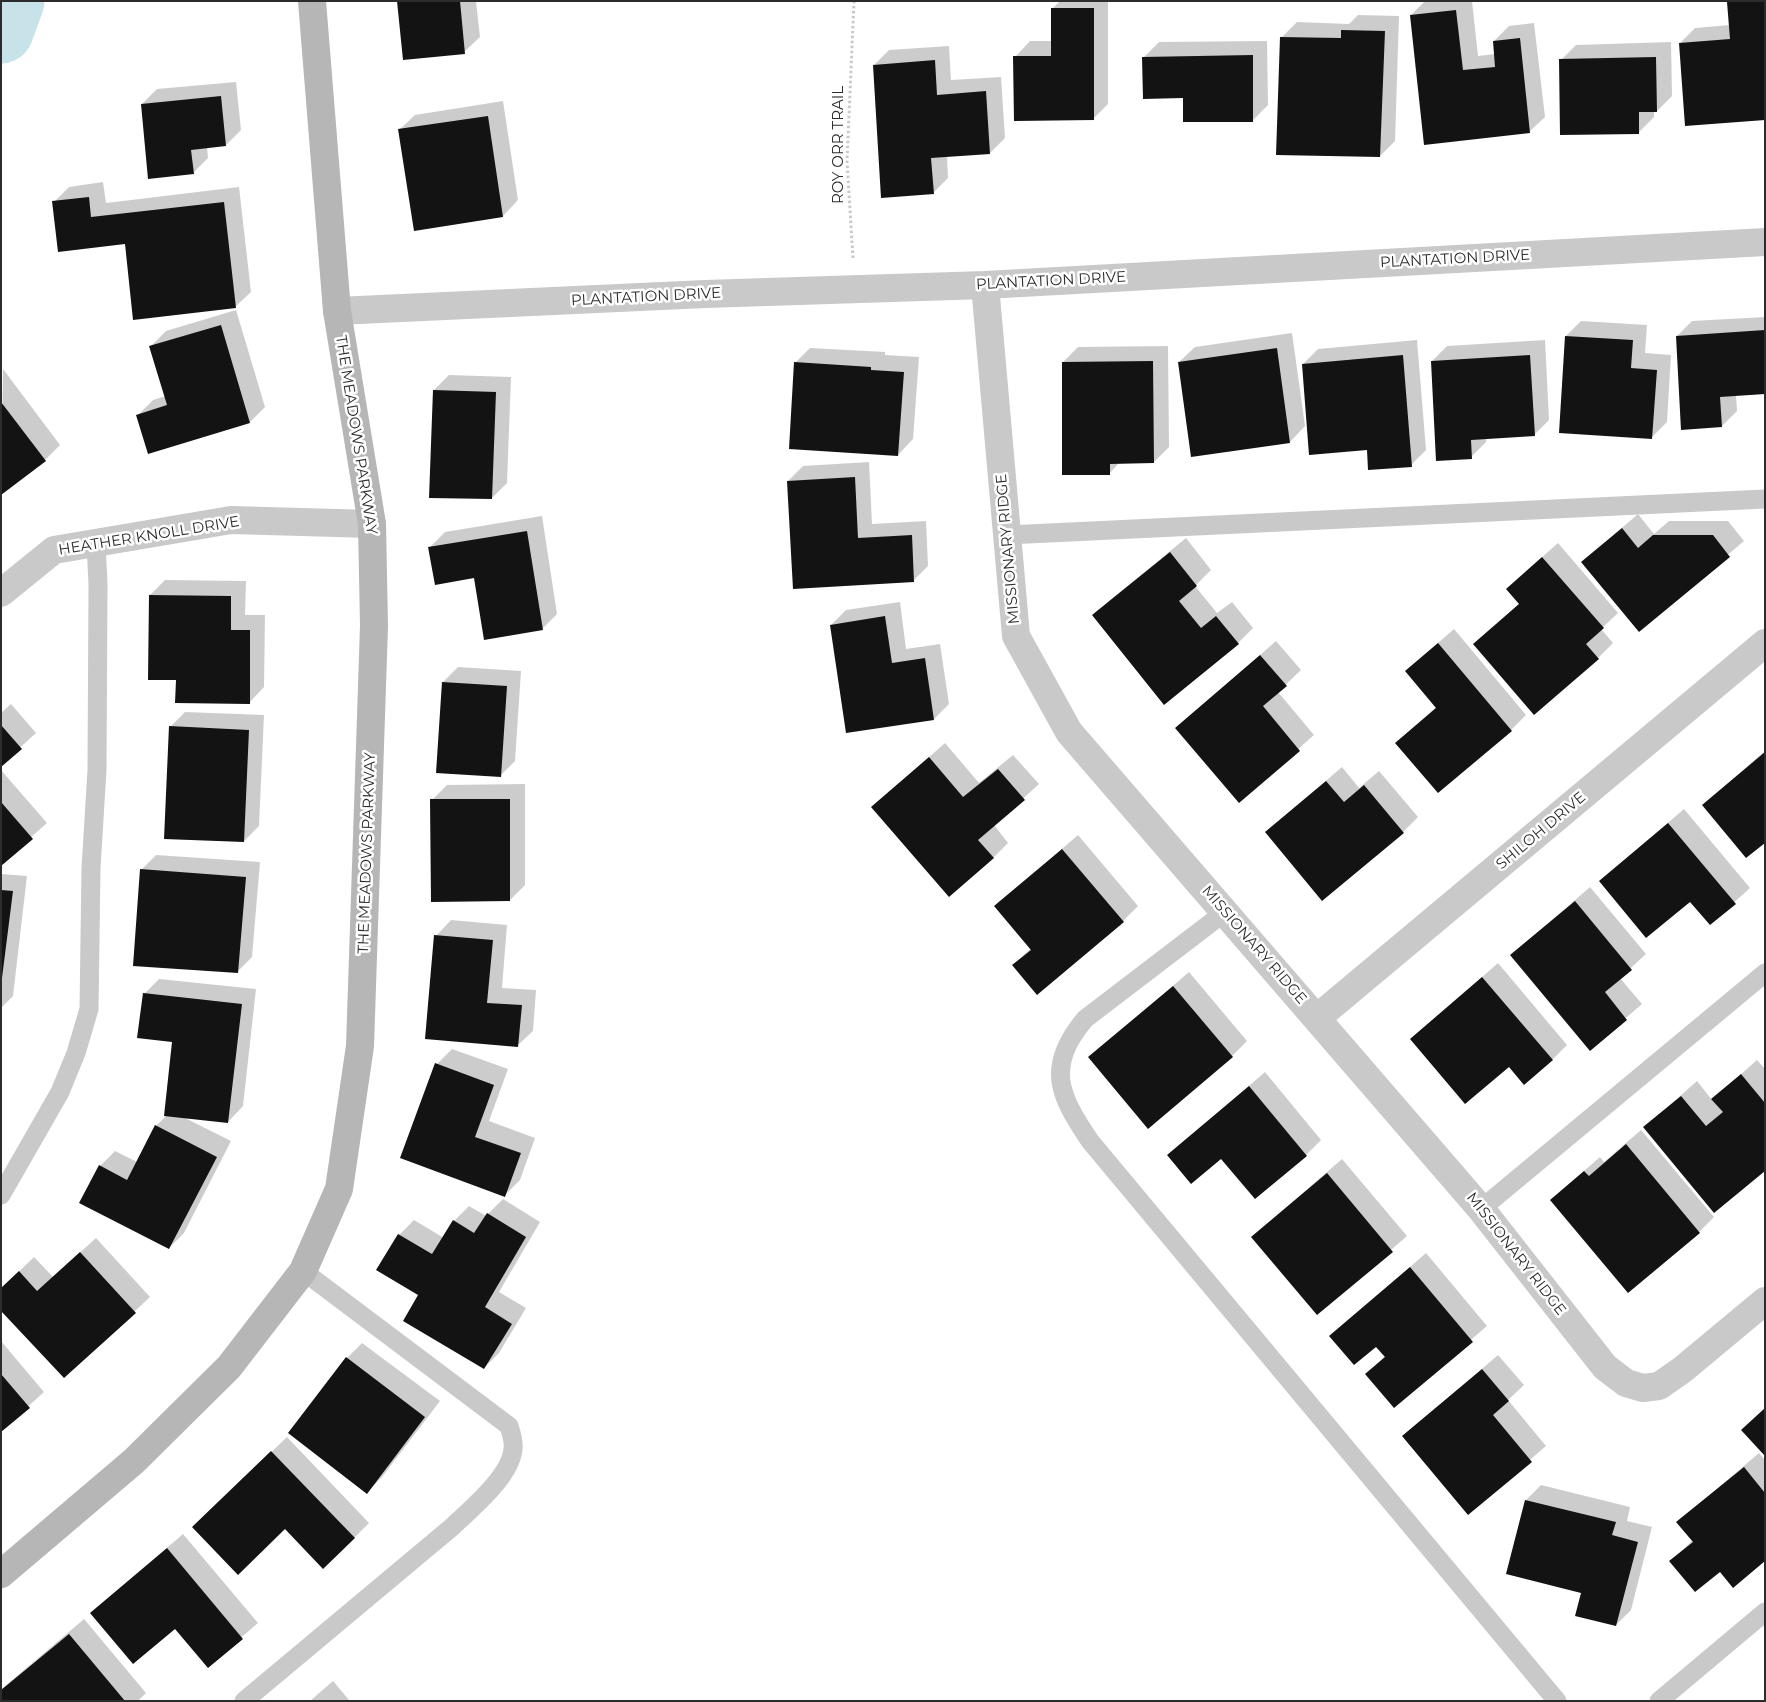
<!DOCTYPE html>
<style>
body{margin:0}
#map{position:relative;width:1766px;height:1702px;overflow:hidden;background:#fff;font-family:Montserrat,sans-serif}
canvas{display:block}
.frame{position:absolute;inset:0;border:2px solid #2c2c2c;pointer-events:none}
</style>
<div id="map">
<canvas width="1766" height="1702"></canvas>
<div class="frame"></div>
</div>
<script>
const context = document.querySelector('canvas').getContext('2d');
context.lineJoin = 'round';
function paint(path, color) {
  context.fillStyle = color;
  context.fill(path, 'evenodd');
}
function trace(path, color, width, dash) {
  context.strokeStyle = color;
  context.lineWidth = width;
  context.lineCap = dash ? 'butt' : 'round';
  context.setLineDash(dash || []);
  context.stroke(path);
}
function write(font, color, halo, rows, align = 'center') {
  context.font = font + ' Montserrat,sans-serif';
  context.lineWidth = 5;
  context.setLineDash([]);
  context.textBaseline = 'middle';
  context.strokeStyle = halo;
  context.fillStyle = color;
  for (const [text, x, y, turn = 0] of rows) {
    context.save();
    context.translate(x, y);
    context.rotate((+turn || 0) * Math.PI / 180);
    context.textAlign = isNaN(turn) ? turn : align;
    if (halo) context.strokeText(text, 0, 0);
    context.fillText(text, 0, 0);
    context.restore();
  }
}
paint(new Path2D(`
 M399,1h77l4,36 -16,15z
 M1060,1h48v103l-15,15 -78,-62 15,-16h22v-32z
 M1425,1h47l6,55 17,-2 -1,-13 15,-15 25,-3 11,94 -16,15 -104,12 -14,-129z
 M1730,1h35v117l-85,-75 15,-15 35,-3z
 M1358,15l41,1 -4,125 -15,15 -98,-119 15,-15 52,2z
 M1267,41l1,64 -15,15 -69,-23 -40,-40 15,-15z
 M1671,42l1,54 -15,15h-3v6l-15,15 -78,-72 15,-15z
 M949,46l2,34 50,-3 4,61 -15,15 -43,3 1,22 -15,15 -59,-128 15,-15z
 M236,82l5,48 -15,15 -19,2 1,11 -15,15 -51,-69 15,-15z
 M503,101l15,99 -15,16 -104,-86 16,-15z
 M103,182l3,21 133,-16 12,105 -16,15 -181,-105 15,-15z
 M236,310l29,97 -15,15 -112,-7 15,-15 13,-4 -15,-50 15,-15z
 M1765,317v76l-29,2 1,16 -15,15 -45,-90 15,-15z
 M1581,321l66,4 -2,28 26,2 -4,67 -15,15 -86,-101z
 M1292,333l13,93 -15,16 -111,-80 16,-15z
 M1417,340l9,110 -15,15 -43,-17 -65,-84 15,-15z
 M1545,340l4,80 -15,15 -48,3v4l-15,15 -39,-96 15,-15z
 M1168,346l1,101 -15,15h-34l-11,12 -46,-112 15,-15z
 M810,348l75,4v3l34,2 -6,82 -15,16 -103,-92z
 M3,369l57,76 -15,15 -44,34z
 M449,375l62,2 -4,106 -15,15 -58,-108z
 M869,462l3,62 54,-3 2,45 -15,15 -119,7 -6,-107 15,-15z
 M1638,514l16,20 15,-13h59l16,20 -105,89 -57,-68z
 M542,516l15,98 -15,15 -67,-52 -45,-30 15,-15z
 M1186,538l25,32 -16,16 22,27 15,-11 21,26 -15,15 -144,-27 15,-15z
 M1558,543l60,70 -17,16 12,14 -15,15 -123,-14 45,-41 3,-29z
 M165,580l81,1 -1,34h20l-1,72 -15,16 -72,-24 -27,-84z
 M900,602l6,47 34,-5 9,60 -15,15 -103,-94 15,-15z
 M1454,629l72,86 -15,15 -114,13 39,-36 -30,-36z
 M1276,641l25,29 -23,22 36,43 -75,66 -62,-73z
 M458,667l63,4 -6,90 -15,15 -57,-94z
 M11,704l25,29 -35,32v-52z
 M185,712l79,3 -5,111 -15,15 -74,-114z
 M945,743l34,40 34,-28 26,29 -45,41 14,18 -15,15 -120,-51z
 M1765,751v90l-62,-36z
 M1342,767l17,21 20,-17 39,46 -15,15h-137z
 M1,770l46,53 -46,41z
 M525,784v101l-15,15 -78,-100 15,-15z
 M1684,809l66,79 -40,36 -20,-24 -90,-19z
 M1078,835l60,71 -15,15 -109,44 17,-17 -35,-42z
 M156,855l104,7 -8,95 -15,15 -96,-102z
 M1,874l26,2 -14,120 -12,12z
 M1590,887l56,67 -26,24 22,26 -52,45 -78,-94z
 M451,920l56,5 -5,63 34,2 -3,41 -16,15 -81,-110z
 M1498,963l69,82 -15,15 -43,6 -97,-27z
 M1189,972l58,69 -15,15 -143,2z
 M159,979l97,10 -13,117 -15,16 -45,-5 48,24 -47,92 -15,15 -69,-82 15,-15 22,11 19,-36 11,-11 7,-74 -30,-47z
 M452,1049l56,20 -19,52 46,17 -15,42 -15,15 -68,-131z
 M1757,1060l8,9v101l-120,-43 52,-46 15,19z
 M1265,1072l56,68 -15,15 -51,43 -34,-41 -53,-1z
 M1641,1130l73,87 -15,15 -148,-32 49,-43 4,5z
 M1342,1159l65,77 -90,78 -65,-77z
 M503,1199l37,23 -41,70 27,16 -27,45 -15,15 -64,-73 -21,-60 15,-15 30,18 10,-17 15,-15 17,10z
 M96,1238l54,59 -86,80 -63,-88 33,-32 19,20z
 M1426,1253l61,73 -93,80 -27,-32 18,-18 -9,-11 -45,-9z
 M1,1341l43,51 -43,39z
 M362,1343l78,58 -58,76 -15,15 -78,-60 58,-74z
 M1498,1355l26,30 -16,15 38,46 -78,67 -64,-77z
 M287,1437l82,86 -15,15 -69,-11 -76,-15z
 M1759,1453l6,7v100l-45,10 -49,-9 22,-21 -15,-18z
 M1541,1485l89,22 -3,14 25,6 -21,83 -15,15 -90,-125z
 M183,1534l75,89 -50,43 -33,-39 -83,-14z
 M84,1619l62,74 -8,8h-137v-11l9,-8z
 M333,1681l17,20h-40z`), '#0003');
trace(new Path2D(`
 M1,31l11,-30`), '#c7e2e8', 65);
paint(new Path2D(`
 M397,1h63l5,53 -62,6z
 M1743,1h22v119l-80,6 -6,-83 51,-4 -3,-37z
 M1051,8h43v112l-80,1 -1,-65h38z
 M1456,10l7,60 32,-3 -2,-26 27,-3 10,95 -106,12 -14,-130z
 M1341,30l44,1 -5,126 -104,-2 4,-118 61,1z
 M1253,55v67h-70v-24l-40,1 -1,-42z
 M1656,57l1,55h-18v22l-79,1 -1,-76z
 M935,60l2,35 49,-4 4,63 -59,4 3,36 -53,4 -8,-133z
 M221,96l5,50 -35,4 3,24 -46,5 -7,-75z
 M488,116l15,101 -89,14 -16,-102z
 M89,197l2,20 133,-15 12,106 -103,12 -8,-76 -67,8 -6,-51z
 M221,325l29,98 -102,31 -12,-39 31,-10 -18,-59z
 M1765,330v64l-45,3 2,30 -41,3 -5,-94z
 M1565,336l68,4 -2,28 26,2 -5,69 -93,-6z
 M1277,348l13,95 -99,14 -13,-95z
 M1403,355l9,112 -44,3 -1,-20 -58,5 -7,-91z
 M1530,355l5,81 -64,4 1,19 -36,2 -5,-100z
 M1153,361l1,102 -44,1v11h-48v-113z
 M794,362l77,5v3l33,2 -6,84 -109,-7z
 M433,390l63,2 -4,107 -63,-1z
 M1,402l45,59 -45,34z
 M855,477l3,61 54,-3 2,47 -121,7 -6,-108z
 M1622,528l16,20 15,-13h60l17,22 -91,75 -58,-70z
 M527,531l16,99 -59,10 -10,-62 -39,7 -7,-38z
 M1170,552l27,34 -18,15 22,27 15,-12 23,28 -75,61 -72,-90z
 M1542,557l62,71 -18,16 13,15 -65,56 -61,-71 46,-40 -13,-15z
 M149,595l82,1v34h19v74l-75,-1 1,-23h-28z
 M885,616l7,47 33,-5 9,62 -88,13 -16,-108z
 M1438,643l74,88 -74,62 -43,-50 41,-35 -31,-37z
 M1260,655l27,31 -24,20 37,45 -61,52 -64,-75z
 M442,682l65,4 -6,91 -65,-4z
 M1,725l21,24 -21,18z
 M169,726l80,4 -5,112 -80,-3z
 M1765,752v91l-19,15 -44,-53z
 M929,757l34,40 35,-28 27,31 -47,40 16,18 -45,39 -78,-90z
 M1326,781l18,21 20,-17 40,48 -82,68 -57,-69z
 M430,799h80v102l-79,1z
 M1,802l32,37 -32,27z
 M1668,823l68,81 -26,21 -20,-23 -44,36 -47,-57z
 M1062,849l62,73 -87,73 -25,-30 19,-15 -37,-44z
 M140,869l106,8 -8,96 -105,-7z
 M1,890l12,1 -11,87h-1z
 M1575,901l57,69 -27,22 22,28 -37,31 -80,-96z
 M434,935l59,5 -6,63 35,2 -4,42 -93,-8z
 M1482,977l71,83 -29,25 -15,-18 -44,37 -55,-65z
 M1173,986l60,71 -85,72 -60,-72z
 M143,993l99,11 -14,119 -64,-7 8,-74 -35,-4z
 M435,1063l59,22 -19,52 46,16 -16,44 -105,-39z
 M1741,1074l24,29v68l-51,42 -71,-86 38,-31 25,30 17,-14 -12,-13z
 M1249,1086l58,70 -52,43 -34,-40 -30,25 -24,-29z
 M155,1125l62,32 -48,92 -90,-46 20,-38 28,15z
 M1626,1144l74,89 -72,60 -78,-93 34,-29 5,5z
 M1327,1173l66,79 -76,63 -66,-78z
 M487,1213l39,24 -41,70 27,17 -28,45 -81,-48 15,-26 -42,-25 22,-36 34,20 21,-34 21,13z
 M80,1252l56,61 -72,65 -63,-67v-23l18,-17 18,20z
 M1410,1267l63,75 -79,66 -29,-34 20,-17 -9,-10 -22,18 -25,-29z
 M346,1357l79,60 -58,77 -79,-61z
 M1482,1369l27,32 -16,14 39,47 -64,53 -66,-79z
 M1,1374l29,34 -29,24z
 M1765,1408v48l-24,-26z
 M271,1451l84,87 -32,31 -38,-40 -47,46 -46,-48z
 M1744,1467l21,26v68l-32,27 -13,-16 -25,20 -26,-31 24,-19 -17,-20z
 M1525,1500l91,22 -4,13 26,7 -22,84 -41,-10 6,-23 -75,-19z
 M167,1548l76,91 -35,29 -33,-39 -42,35 -43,-51z
 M69,1634l56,67h-124v-11z`), '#131313');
trace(new Path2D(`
 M853,258l-6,-97 7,-160`), '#c9c9c9', 3, [2.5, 2.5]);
trace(new Path2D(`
 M1007,535l758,-36
 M1225,912l-140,107c-40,48 -26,76 5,122l467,560
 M1,1195l59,-103 16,-39 13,-44 2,-141 6,-98 1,-186 -2,-41
 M1481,1209l284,-236
 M244,1701l208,-174c19,-18 59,-51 61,-78 1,-7 -2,-17 -4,-23l-206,-155
 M1659,1701l106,-89`), '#c9c9c9', 19);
trace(new Path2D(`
 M985,285l31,351 53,96 412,477 124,158 21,16 17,5 16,-2 23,-16 83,-69
 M337,311l368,-17 280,-9 780,-43
 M1,593l53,-43 177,-30 141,4
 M1317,1018l448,-375`), '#c9c9c9', 28);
trace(new Path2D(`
 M1,1574l133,-113 95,-94 74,-96 36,-82 21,-143 14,-420 -2,-102 -35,-213 -25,-310`), '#b6b6b6', 28);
write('15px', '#2c2c2c', '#fff', [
 ["ROY ORR TRAIL",839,145,-90],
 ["PLANTATION DRIVE",1455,259,-3],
 ["PLANTATION DRIVE",1051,281,-3],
 ["PLANTATION DRIVE",646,297,-3],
 ["THE MEADOWS PARKWAY",356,435,81],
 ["HEATHER KNOLL DRIVE",149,536,-9],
 ["MISSIONARY RIDGE",1008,549,-95],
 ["SHILOH DRIVE",1541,831,-40],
 ["THE MEADOWS PARKWAY",367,853,-88],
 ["MISSIONARY RIDGE",1254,945,49],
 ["MISSIONARY RIDGE",1516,1254,52]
]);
</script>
